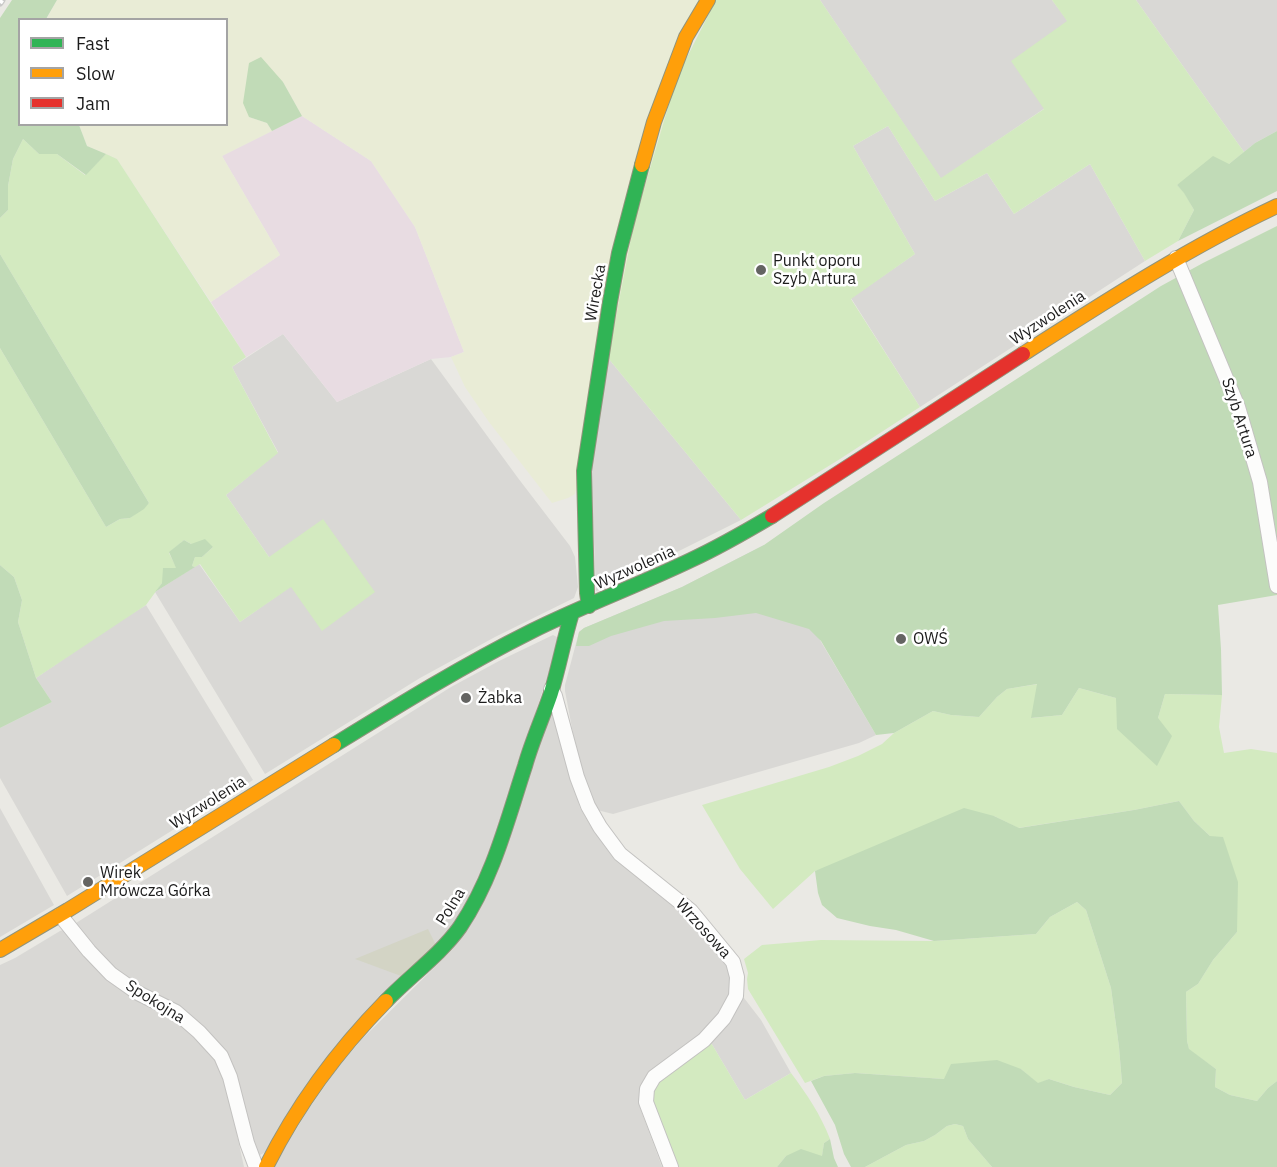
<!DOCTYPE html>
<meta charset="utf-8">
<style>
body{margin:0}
#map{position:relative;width:1277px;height:1167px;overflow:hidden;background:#eae9e4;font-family:"IBM Plex Sans",sans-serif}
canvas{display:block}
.legend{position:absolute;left:18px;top:18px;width:210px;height:108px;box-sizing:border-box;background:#fff;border:2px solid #a4a4a4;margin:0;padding:8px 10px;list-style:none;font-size:18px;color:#1c1c1c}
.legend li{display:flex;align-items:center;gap:12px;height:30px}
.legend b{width:30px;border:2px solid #a4a4a4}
</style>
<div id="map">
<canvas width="1277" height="1167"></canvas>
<ul class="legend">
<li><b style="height:8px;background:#30b455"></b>Fast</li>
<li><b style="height:8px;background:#ff9f0a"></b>Slow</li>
<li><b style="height:8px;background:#e5322d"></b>Jam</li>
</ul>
</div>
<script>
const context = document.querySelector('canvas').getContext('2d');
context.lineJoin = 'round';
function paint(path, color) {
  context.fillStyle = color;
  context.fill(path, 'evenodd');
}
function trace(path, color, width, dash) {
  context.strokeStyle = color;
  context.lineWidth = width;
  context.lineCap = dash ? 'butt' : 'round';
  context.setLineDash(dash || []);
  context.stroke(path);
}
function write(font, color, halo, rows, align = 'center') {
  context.font = font + ' "IBM Plex Sans",sans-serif';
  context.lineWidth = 5;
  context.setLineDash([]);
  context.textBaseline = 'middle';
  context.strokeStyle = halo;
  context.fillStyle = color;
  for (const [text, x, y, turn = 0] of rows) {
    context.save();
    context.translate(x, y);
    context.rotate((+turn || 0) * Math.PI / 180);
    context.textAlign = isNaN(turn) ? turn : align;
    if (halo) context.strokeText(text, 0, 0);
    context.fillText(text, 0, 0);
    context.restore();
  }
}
paint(new Path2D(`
 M820,0h232l16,21 -23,87 -104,71z
 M1136,0h141v131l-22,12 -11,9z
 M888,126l47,75 52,-28 27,41 76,-50 55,97 -225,146 -69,-109 64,-44 -62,-108z
 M283,334l54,68 94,-43 87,119 52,68 5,11 3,30 -4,11 -79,39 -75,41 -155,96 -110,-182 44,-28 41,58 51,-36 84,6 -106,-35 -43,-62 52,-43 -46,-85z
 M608,358l133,162 -138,69 -7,2 -5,-122z
 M764,545l112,190 -17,8 -246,71 -16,-4 -11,-21 -11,-45 -10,-53v-6l14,-53 5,-4 98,-41z
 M146,605l107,175 -186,116 -67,-118v-50l52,-26 -16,-24 74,-51z
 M553,635l4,2 2,4 -78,238 -17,31 -200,243 -4,2 -5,-2 -7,-19 -18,-75 -3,-6 -111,-80 -31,-33 -9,-17 375,-236 48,-26z
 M553,709l18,68 9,31 14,24 26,29 54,41 56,64 2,24 -10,23 -81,79 -2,13 23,62h-389l35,-57 28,-40 26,-31 90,-89z
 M0,808l54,97 -54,32z
 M63,930l5,2 131,106 24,32 21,97h-244v-202l15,-7 45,-27z
 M741,997l3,1 17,22 30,53 -46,27 -35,-59z`), '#d9d8d5');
paint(new Path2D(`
 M302,116l69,45 44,66 49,125 -13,5 -20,2 -94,43 -54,-68 -37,23 -35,-55 69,-47 -58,-99z`), '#e8dce2');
paint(new Path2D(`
 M428,929l9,18 -36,29 -46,-17z`), '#d3d4c5');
paint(new Path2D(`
 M57,0h643l-125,494 -7,4 -16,5 -63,-81 -24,-35 -14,-30 13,-5 -49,-125 -44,-66 -69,-45 -19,-34 -34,35 18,6 5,8 -50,25 58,99 -69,47 -94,-143 -30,-13 -8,-21 147,-1v-104h-180z`), '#e9ecd6');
paint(new Path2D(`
 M716,0h104l121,178 103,-69 -33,-48 56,-40 -15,-21h84l108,152 -15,12 -52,21 7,7 10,18 -16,31 -33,20 -55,-97 -76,50 -27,-41 -52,28 -47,-75 -35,20 62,108 -64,45 69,108 -80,52 -99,61 -133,-162 26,-135 43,-146z
 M23,139l16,15h18l28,21 21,-21 11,5 129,198 -14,10 46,86 -52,42 43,62 54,-38 52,73 -53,39 -31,-44 -51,35 -40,-58 -5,3 -3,-1 3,-9h7l11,-10 -22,-3 -7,-4 -15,13 8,16 -15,14 -16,22 -110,73 -18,-56 4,-22 -8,-23 -14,-12v-217l106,179 14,-8 10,-1 19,-15 -149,-249v-36l8,-8v-24l5,-27z
 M1038,684l-6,34 30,-3 17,-27 37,10 42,20 7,-24 57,1 -3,32 5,26 27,-4 26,4v328l-9,7 -11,13 -27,-6 -15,-8 1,-18 -27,-19 -2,-9 -1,-49 12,-8 15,-24 24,-28 -27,-96 -16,-15 -15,-20 -45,9 -116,18 -24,-12 -179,55 -42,38 -33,-40 -38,-64 127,-38 29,-11 24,-12 12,-11 39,-22 18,4 28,2 18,-20 10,-8z
 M1077,902l9,8 25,78 8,59 3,36 -12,12 -36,-8 -25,-8 -11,5 -17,-15 -77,10 -89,-6 -31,3 -19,7 -57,-94 -1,-10 1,-6 -4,-14 18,-14 59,-5 113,1 102,-7 14,-17z
 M710,1041l35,59 46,-27c15,20 30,42 39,66l-6,4 -2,14 -36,-1 -9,11h-101l-25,-62v-10l7,-13z
 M955,1124l8,2 5,13 24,28h-127l41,-22 18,-4 11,-6 12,-9z`), '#d3eac0');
paint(new Path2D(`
 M12,0h45l-11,19 -26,1v104l59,1 8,21 19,8 -20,21 -29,-21h-18l-16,-15 -10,20 -5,27v24l-8,8v-200z
 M261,57l22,25 19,34 -30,15 -5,-8 -18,-6 -6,-14 6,-40z
 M1277,131v60l-99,50 16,-31 -10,-17 -7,-8 36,-29 16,8 26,-21z
 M1277,226v369l-59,10 3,44 1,46 -57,-1 -7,24 14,18 -15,30 -40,-37 -1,-31 -37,-10 -17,27 -31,3 6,-34 -30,5 -10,8 -18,20 -28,-2 -18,-4 -39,22 -18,2 -55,-94 -12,-12 -53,-16 -41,5 -51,3 -53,15 -22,10h-13l3,-14 5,-4 98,-41 82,-42 60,-42 337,-217 42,-23z
 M0,254l149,249 -5,6 -14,9 -10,1 -14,8 -106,-179z
 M205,539l8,8 -11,10h-7l-3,9 3,1 -40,25 7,-9 1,-15h13l-7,-16 15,-12 7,4z
 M0,565l14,12 8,23 -4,22 18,56 16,24 -52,26z
 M1179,801l15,20 16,15 13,1 15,45 -1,50 -24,28 -15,24 -12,8 1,49 2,8 27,20 -1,18 15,8 27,6 11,-13 9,-7v86h-285l-24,-28 -5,-13 -8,-2 -8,2 -12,9 -11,6 -18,4 -41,22h-14l-7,-13 -9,-29 -24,-44 13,-5 31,-3 89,6 7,-15 46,-4 24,9 17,14 11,-4 25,8 36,8 12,-12 -3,-36 -8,-59 -25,-78 -9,-8 -27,15 -14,17 -102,7 -38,-11 -26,-4 -33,-8 -15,-13 -4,-12 -3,-22 149,-63 30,8 25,12 115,-18z
 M830,1139l4,19 4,9h-61l9,-11 15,-7 21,7 2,-13z`), '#c1dbb7');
const street = new Path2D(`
 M1176,258l62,149 22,75 17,104
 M551,689l4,7 22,81 11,29 12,21 20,27 71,57 42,51 4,15 -1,19 -12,22 -20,22 -50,37 -7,12 -1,13 25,65
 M60,915l29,36 22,23 27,19 38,19 23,20 22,24 9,21 17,66 9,24`);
const fast = new Path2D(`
 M589,606l-2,-13 -3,-122 26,-169 9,-49 23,-88
 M334,745c65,-40 130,-80 198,-114 52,-26 107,-46 159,-71 28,-13 54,-28 81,-44
 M386,1001c24,-25 54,-46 74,-74 33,-49 47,-106 65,-161 7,-25 18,-49 26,-73 8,-26 13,-54 21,-80`);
const slow = new Path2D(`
 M642,165l12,-43 32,-85 22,-37
 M1023,354c83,-53 165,-106 254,-148
 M0,950l68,-40 266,-165
 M266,1167c31,-62 71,-116 120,-166`);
const jam = new Path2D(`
 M772,516l251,-162`);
trace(street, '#c3c2c0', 16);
trace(fast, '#90947c', 16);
trace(slow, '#90947c', 16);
trace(jam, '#90947c', 16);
trace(street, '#fcfcfb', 14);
trace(fast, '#30b455', 14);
trace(slow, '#ff9f0a', 14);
trace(jam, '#e5322d', 14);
const rail = new Path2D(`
 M0,3l2,-3`);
trace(rail, '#c9c9c8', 7);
trace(rail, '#fff', 4.5, [14]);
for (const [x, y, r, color] of [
 [761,270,6,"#646462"],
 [901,639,6,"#646462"],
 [466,698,6,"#646462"],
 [88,882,6,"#646462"]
]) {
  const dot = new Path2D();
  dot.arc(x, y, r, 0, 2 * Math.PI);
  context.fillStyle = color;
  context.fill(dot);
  trace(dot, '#fff', 2);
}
write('16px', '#1c1c1c', '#fff', [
 ["Punkt oporu",773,261],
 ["Szyb Artura",773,279],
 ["OWŚ",913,639],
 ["Żabka",478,698],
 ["Wirek",100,873],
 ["Mrówcza Górka",100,891]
], 'left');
write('16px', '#1c1c1c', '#fff', [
 ["Wirecka",596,293,-80],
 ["Wyzwolenia",1048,318,-33],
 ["Szyb Artura",1239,418,72],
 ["Wyzwolenia",635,568,-24],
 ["Wyzwolenia",208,803,-32],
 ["Polna",451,907,-58],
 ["Wrzosowa",703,929,48],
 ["Spokojna",155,1002,32]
]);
</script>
